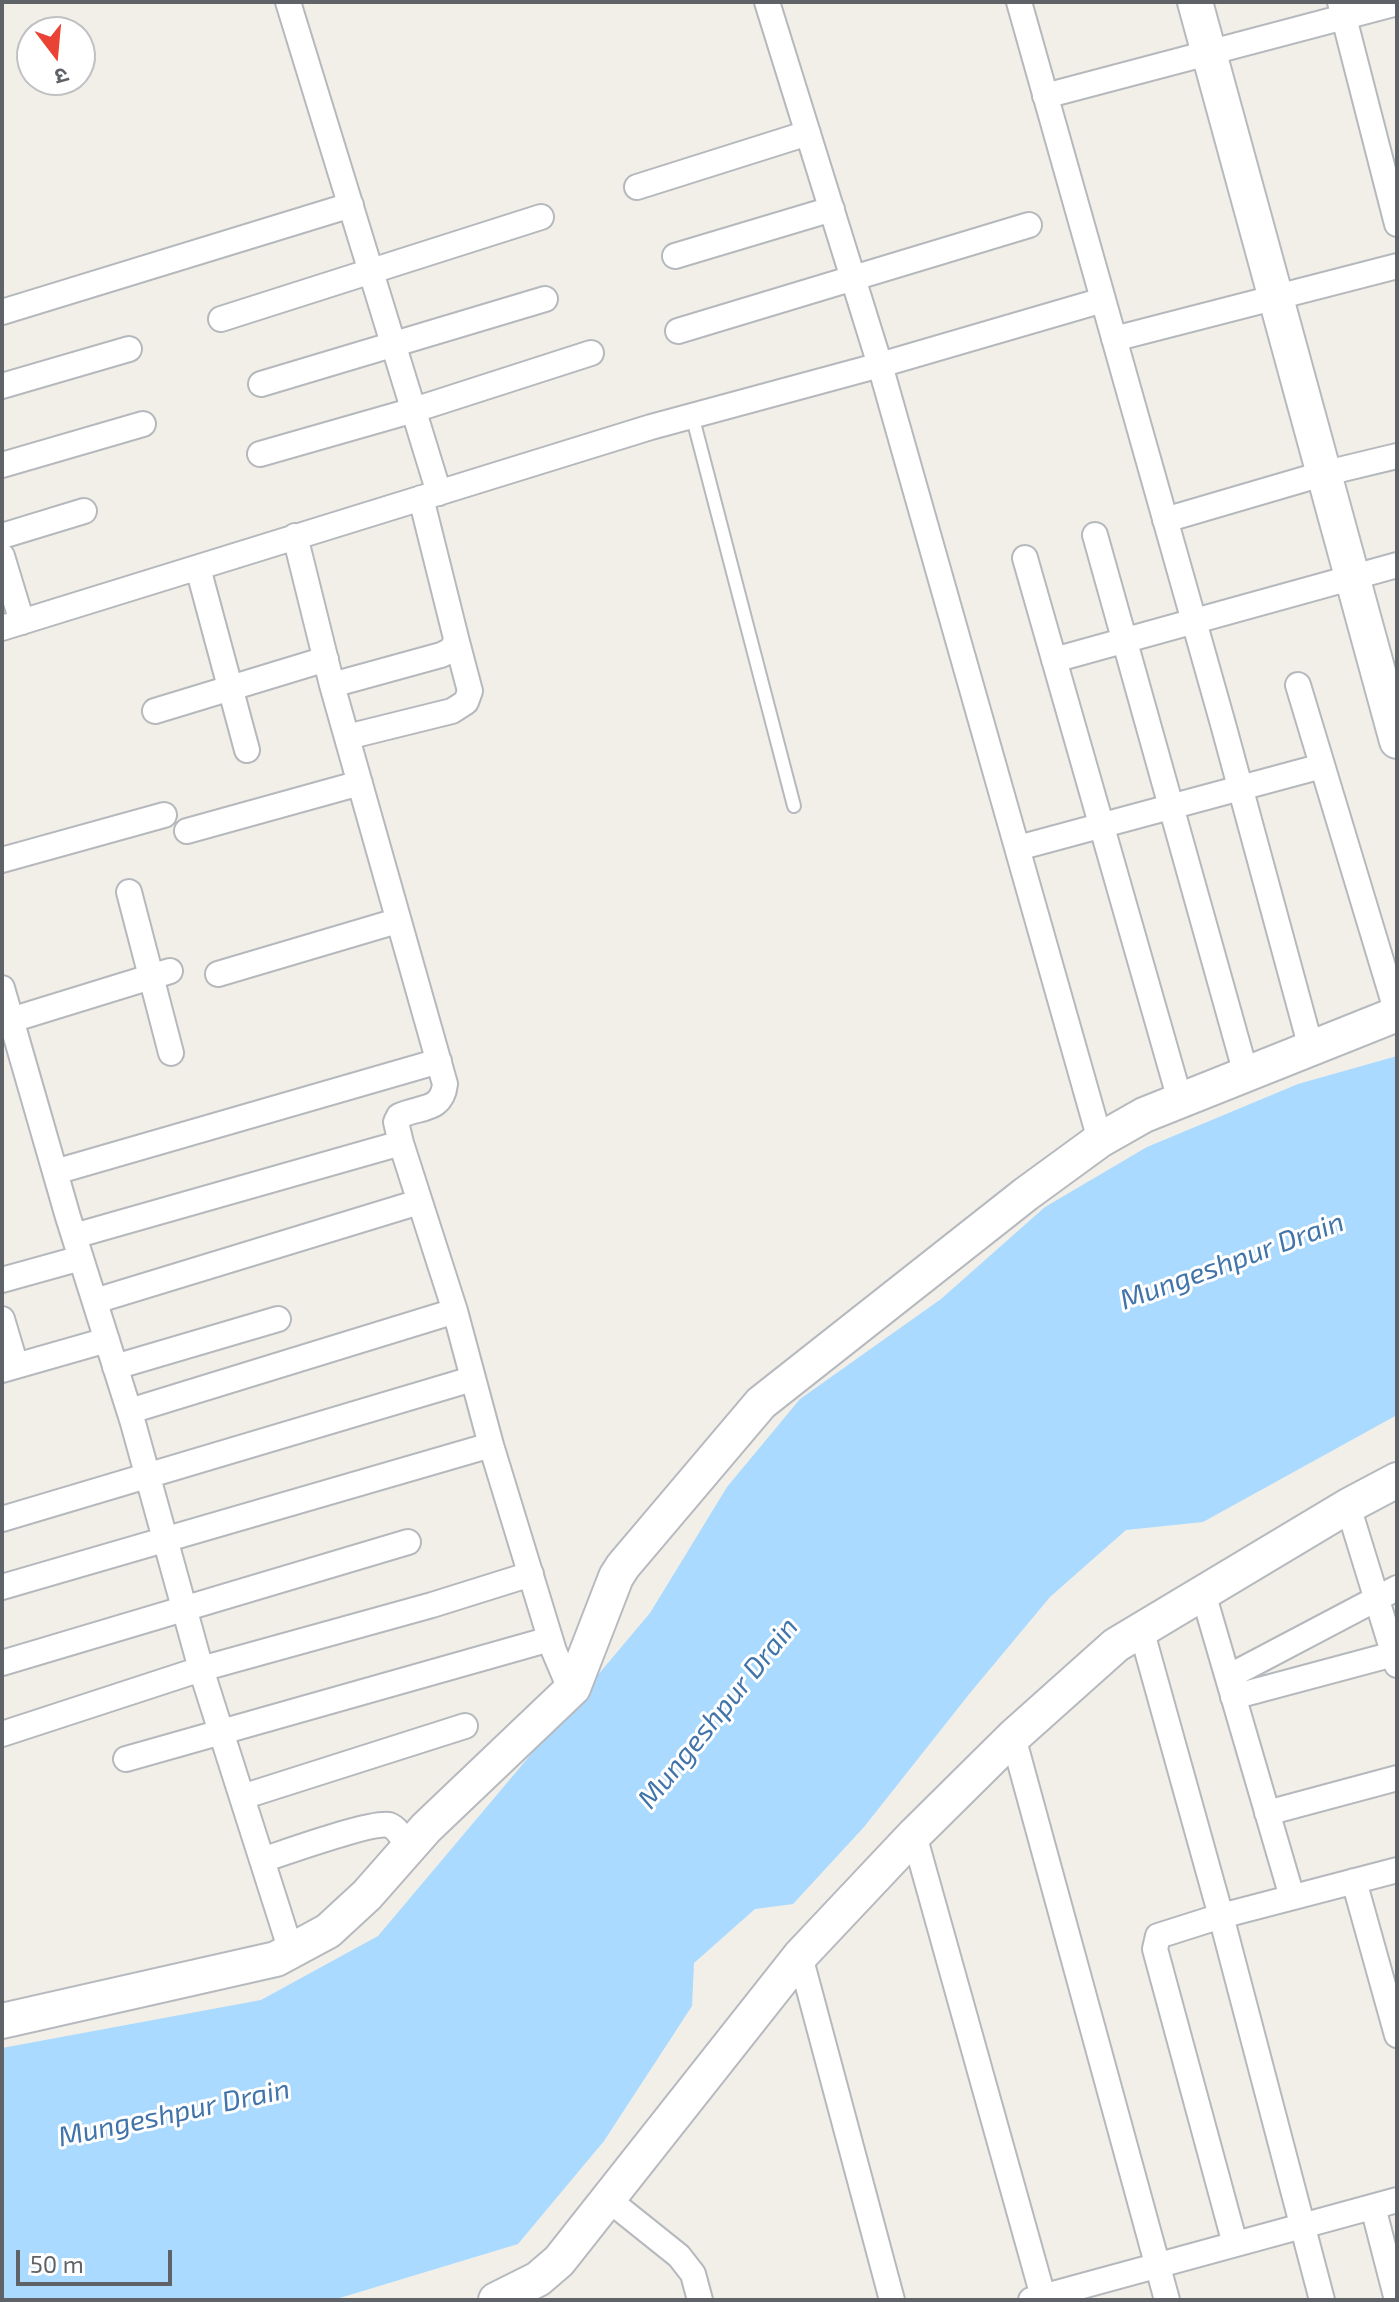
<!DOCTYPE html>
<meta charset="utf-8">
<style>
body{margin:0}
#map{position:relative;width:1399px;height:2302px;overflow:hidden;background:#f1efe8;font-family:"Exo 2","Noto Sans Devanagari",sans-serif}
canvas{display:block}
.frame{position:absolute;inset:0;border:4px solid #5f6368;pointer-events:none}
.north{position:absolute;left:16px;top:16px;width:80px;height:80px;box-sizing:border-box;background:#fff;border:2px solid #bfc1c3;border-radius:50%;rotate:164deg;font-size:22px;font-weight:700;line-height:32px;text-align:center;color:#5f6368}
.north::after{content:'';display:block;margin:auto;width:28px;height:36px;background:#ea4335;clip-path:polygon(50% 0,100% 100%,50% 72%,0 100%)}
.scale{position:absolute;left:16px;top:2250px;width:156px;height:36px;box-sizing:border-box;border:4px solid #5f6368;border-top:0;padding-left:10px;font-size:24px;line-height:28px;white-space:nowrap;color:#5f6368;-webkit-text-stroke:6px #fff;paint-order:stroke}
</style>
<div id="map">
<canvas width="1399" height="2302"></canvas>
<div class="frame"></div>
<div class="north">उ</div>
<div class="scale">50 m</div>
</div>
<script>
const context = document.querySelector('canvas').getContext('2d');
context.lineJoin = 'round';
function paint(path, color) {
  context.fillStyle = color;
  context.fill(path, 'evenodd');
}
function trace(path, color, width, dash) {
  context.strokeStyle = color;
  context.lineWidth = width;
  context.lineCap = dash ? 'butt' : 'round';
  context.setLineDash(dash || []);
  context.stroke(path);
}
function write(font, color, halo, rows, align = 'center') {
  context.font = font + ' "Exo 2",sans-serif';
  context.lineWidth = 6;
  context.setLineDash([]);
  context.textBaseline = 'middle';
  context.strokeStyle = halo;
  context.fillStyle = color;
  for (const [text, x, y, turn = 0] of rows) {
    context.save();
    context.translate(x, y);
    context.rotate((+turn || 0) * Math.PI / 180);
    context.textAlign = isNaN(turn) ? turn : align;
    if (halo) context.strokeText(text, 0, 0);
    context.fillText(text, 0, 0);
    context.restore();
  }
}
paint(new Path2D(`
 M1397,1056v359l-194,107 -77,8 -76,67 -80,96 -106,134 -71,77 -38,5 -61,54 -2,43 -88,135 -86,103 -185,56h-331v-252l259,-48 117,-64 272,-323 77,-126 73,-88 141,-100 104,-92 102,-60 151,-63z`), '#aadaff');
const lane = new Path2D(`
 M692,415l102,391`);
const street = new Path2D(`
 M288,2l151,491
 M767,2l113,363 220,775
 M1019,2l204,722 88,324
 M1340,2l57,222
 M1045,96l352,-93
 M637,187l171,-54
 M675,256l157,-47
 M2,312l349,-107
 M221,319l320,-102
 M678,331l351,-106
 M1114,339l283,-73
 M261,384l284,-85
 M2,386l127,-37
 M260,454l154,-44 177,-57
 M2,465l141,-41
 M1165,520l157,-46 75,-18
 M1095,535l151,539
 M2,536l82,-25
 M295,536l37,149 113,399c-3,28 -25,22 -46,32l-3,6 5,21 54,168 36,134 63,206 17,40
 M2,556l20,66
 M1025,558l155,542
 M198,568l49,182
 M2,628l649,-201 229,-62 223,-65
 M1054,660l343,-95
 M332,685l109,-30c9,-4 13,-6 15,-17l-35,-140
 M1298,685l99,328
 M155,711l171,-52
 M347,737l105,-26 14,-9 4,-11 -14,-53
 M187,831l173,-48
 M1018,848l304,-82
 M2,860l162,-45
 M129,892l42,161
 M218,974l179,-53
 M2,988l66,229 65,206 68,246 90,282
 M11,1020l159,-49
 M55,1172l384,-111
 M74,1236l327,-93
 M2,1280l79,-22
 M95,1301l324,-99
 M2,1319l14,47
 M115,1367l163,-48
 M2,1370l105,-30
 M130,1411l325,-100
 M1348,1506l49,159
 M2,1519l470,-140
 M2,1587l489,-142
 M1203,1593l89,304
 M1141,1629l80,287 101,384
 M2,1663l406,-121
 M1228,1677l169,-89
 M1233,1697l164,-44
 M2,1734l199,-65 231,-64 99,-31
 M1013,1737l154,563
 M126,1759l424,-120
 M242,1797l223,-71
 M1267,1813l130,-35
 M914,1835l130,465
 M262,1860c22,-7 110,-39 127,-35 9,3 15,16 20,24
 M1354,1881l43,154
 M800,1956l92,344
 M609,2200l70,56 14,18 7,26
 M1373,2207l24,93
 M1235,2244l-80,-295 3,-13 63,-20 176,-46
 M1031,2300l366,-100`);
const secondary = new Path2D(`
 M1195,2l202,739
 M2,2021l274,-62 52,-28 39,-36 59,-67 147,-140 43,-111 7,-11 138,-163 265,-209 74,-54 44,-25 253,-101
 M496,2300l42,-21 21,-18 241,-305 114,-121 99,-98 103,-92 232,-139 49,-26`);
trace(lane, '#b5b8bc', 16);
trace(street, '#b5b8bc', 28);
trace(secondary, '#b6babf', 38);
trace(lane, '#fff', 12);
trace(street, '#fff', 24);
trace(secondary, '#fff', 34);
write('italic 28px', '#4174aa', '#fff', [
 ["Mungeshpur Drain",1232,1261,-20],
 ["Mungeshpur Drain",718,1713,-51],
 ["Mungeshpur Drain",174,2113,-12]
]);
</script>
